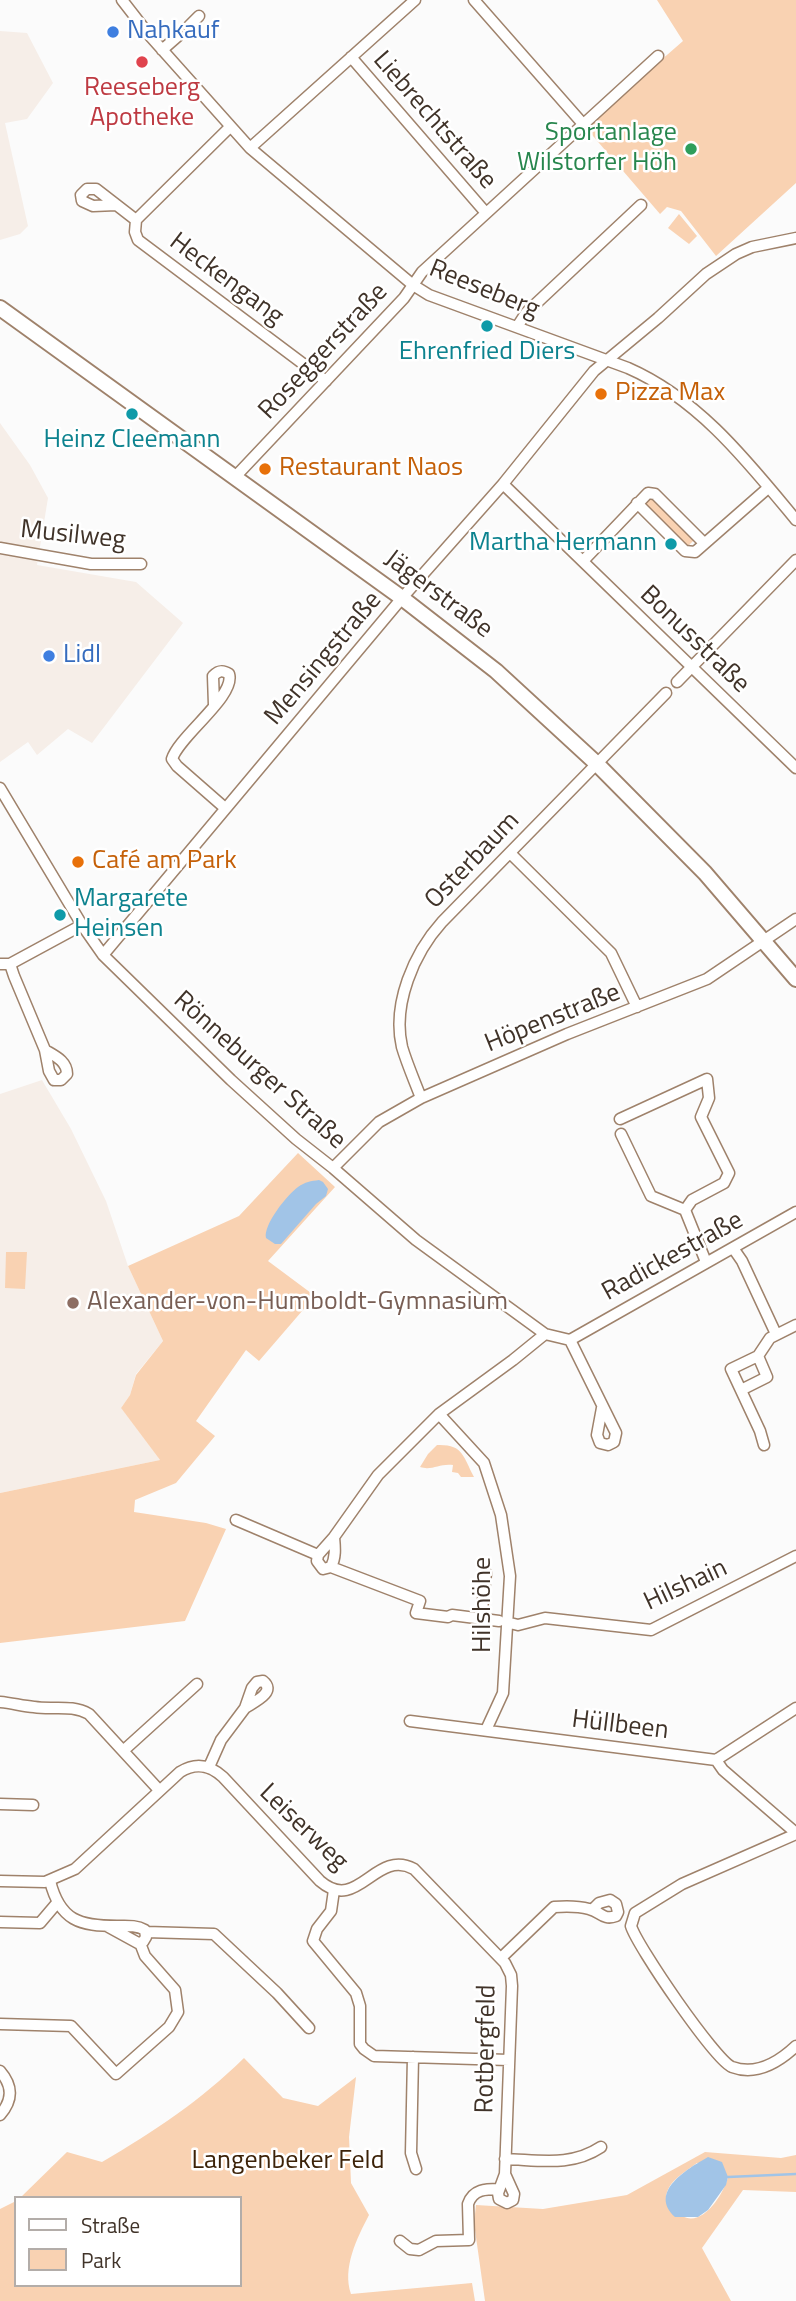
<!DOCTYPE html>
<meta charset="utf-8">
<style>
body{margin:0}
#map{position:relative;width:796px;height:2301px;overflow:hidden;background:#fbfbfb;font-family:"Titillium Web",sans-serif}
canvas{display:block}
.legend{position:absolute;left:14px;top:2196px;width:228px;height:91px;box-sizing:border-box;background:#fff;border:2px solid #b3ada9;margin:0;padding:9px 12px;list-style:none;font-size:21px;color:#403329}
.legend li{display:flex;align-items:center;gap:14px;height:35px}
.legend b{width:35px;border:2px solid #b3ada9}
</style>
<div id="map">
<canvas width="796" height="2301"></canvas>
<ul class="legend">
<li><b style="height:9px;background:#fff"></b>Straße</li>
<li><b style="height:19px;background:#f9d2b2"></b>Park</li>
</ul>
</div>
<script>
const context = document.querySelector('canvas').getContext('2d');
context.lineJoin = 'round';
function paint(path, color) {
  context.fillStyle = color;
  context.fill(path, 'evenodd');
}
function trace(path, color, width, dash) {
  context.strokeStyle = color;
  context.lineWidth = width;
  context.lineCap = dash ? 'butt' : 'round';
  context.setLineDash(dash || []);
  context.stroke(path);
}
function write(font, color, halo, rows, align = 'center') {
  context.font = font + ' "Titillium Web",sans-serif';
  context.lineWidth = 5;
  context.setLineDash([]);
  context.textBaseline = 'middle';
  context.strokeStyle = halo;
  context.fillStyle = color;
  for (const [text, x, y, turn = 0] of rows) {
    context.save();
    context.translate(x, y);
    context.rotate((+turn || 0) * Math.PI / 180);
    context.textAlign = isNaN(turn) ? turn : align;
    if (halo) context.strokeText(text, 0, 0);
    context.fillText(text, 0, 0);
    context.restore();
  }
}
paint(new Path2D(`
 M0,31l27,2 26,50 -26,36 -22,4 23,103 -8,8 -20,6z
 M0,423l30,42 18,33 -11,67 99,17 47,41 -91,120 -24,-14 -31,26 -9,-13 -28,20z
 M42,1080l29,49 35,72 22,65 35,75 -27,33 -6,21 -9,13 39,52 -160,33v-399z`), '#f6eee8');
paint(new Path2D(`
 M657,0h139v183l-80,73 -35,-45 -14,-4 -7,7 -73,-85 2,-6 94,-82z
 M679,214l18,22 -8,8 -21,-16z
 M652,496l43,43 -9,9 -44,-43z
 M298,1153l37,34 -67,74 47,35 -56,65 -13,-11 -50,71 19,15 -39,47 -41,17 -1,12 72,11 20,6 -41,92 -185,22v-150l160,-33 -39,-52 9,-13 6,-20 27,-34 -35,-75 111,-50z
 M6,1252h21l-2,37 -20,-1z
 M437,1445c26,-1 26,11 37,32h-13l-3,-4 -6,-1 1,-7c-13,-2 -21,6 -33,2l8,-13z
 M244,2058l39,40 35,8 38,-29 -7,60 2,46 18,32c-12,23 -27,53 -18,79l121,-11 3,18h-475v-92l16,-8v84h224v-87h-220l47,-46 35,10c53,-31 98,-61 142,-104z
 M705,2152l76,6 15,-3v37l-53,-2 -41,58 29,53h-246l-11,-78 2,-18 67,4 84,-14zM697,2163l31,14c-4,16 -25,51 -46,39 -6,-3 -11,-11 -16,-15 -1,-19 18,-28 31,-38z`), '#f9d2b2');
paint(new Path2D(`
 M319,1180l4,2 5,7 -2,7 -10,8 -35,40h-6l-9,-6c-3,-13 21,-43 32,-51 7,-5 13,-6 21,-7z
 M708,2157l14,5 6,15 -2,8 -18,25 -10,7h-23c-27,-25 12,-48 33,-60z`), '#a1c4e7');
trace(new Path2D(`
 M728,2177l68,-3`), '#a1c4e7', 2.5);
const street = new Path2D(`
 M122,0l28,36 100,112 163,137 16,10 199,73c71,31 120,94 168,152
 M474,0l109,124
 M189,26l10,-10
 M162,50l16,-14
 M351,57l135,156
 M250,148l165,-148
 M116,205l-23,1 -11,-5 -1,-6 6,-6h9l40,31
 M136,220l-1,12 3,8 188,141
 M136,220l94,-93
 M517,327l9,-14 115,-108
 M235,477l169,-179 18,-26 236,-216
 M503,484l293,284
 M637,503l48,48 10,1 73,-64
 M0,548l91,16h50
 M583,561l65,-68 7,1 49,49
 M677,682l119,-122
 M214,705l-1,-29c6,-6 10,-6 16,-2 7,22 -50,62 -57,85l5,7 48,42
 M0,788l82,137 21,30 128,125 65,59 37,29 83,72 129,94
 M510,853l101,100 26,54
 M103,955l299,-357 101,-114 91,-113 64,-53 48,-44 30,-20 16,-7 44,-9
 M0,964h10l72,-39
 M10,964l4,12 31,74 4,21 5,9h7l6,-6c0,-13 -12,-18 -22,-24
 M421,1098c-6,-16 -14,-34 -19,-51 -10,-43 12,-94 40,-125l224,-229
 M620,1119l87,-40 2,19 -8,19 28,56 -5,10 -32,17 -7,10 -34,-14 -30,-62
 M333,1168l46,-46 42,-24 146,-64 140,-55 89,-60
 M685,1210l21,52
 M733,1248l9,13 34,73
 M570,1340l46,93 -2,9 -6,3 -8,-2 -3,-8 5,-27
 M741,1390l26,-13 -9,-21
 M439,1414l45,49 17,52 9,61 -7,117 -17,37
 M764,1445l-4,-14 -29,-62 27,-13 12,-18 26,-13
 M236,1520l82,35
 M334,1537c1,11 2,20 -3,30l-8,2 -6,-8 1,-6 16,-18 44,-62 61,-61 74,-54 32,-26 25,6 226,-128
 M331,1567l89,34 -4,12 32,4 4,-2 47,6
 M481,1619l5,-46
 M506,1622l12,3 27,-7 106,12 145,-74
 M0,1702c12,1 22,4 34,5 19,3 38,-3 55,7l70,76
 M410,1721l306,39 7,10 73,63
 M123,1751l74,-67
 M716,1760l80,-52
 M209,1767l12,-27 24,-32 7,-20 5,-6 6,-1c14,11 -9,21 -18,27
 M0,1804l33,1
 M796,1834l-114,50 -47,29 -4,13c6,20 84,134 101,141 24,9 47,-5 64,-21
 M0,1881l45,1 30,-13 105,-97c16,-10 30,-7 43,5l97,104c38,33 55,-33 94,-12l91,94 6,12 1,11 -7,188 -7,19 1,6 8,4 6,-3 1,-6 -9,-20
 M50,1881c10,40 30,45 67,45 10,0 19,-1 28,4l1,7 -3,5 -5,1 -31,-17
 M334,1890l-3,21 -14,18 -4,12 43,52 4,13v38l4,5 10,7 135,4
 M0,1922l40,1 17,-20
 M146,1932l68,2 63,59 32,35
 M501,1958l53,-51c12,-1 24,-1 35,2 11,2 14,12 27,7l2,-4 -2,-8 -6,-4 -11,3 -6,6
 M0,2024l71,2 45,48 53,-47 9,-15 -3,-22 -30,-34 -5,-13
 M413,2057l-2,96 5,16
 M0,2071c13,15 13,29 0,44
 M505,2159c35,1 66,8 96,-12
 M400,2241l10,8 9,1 17,-9 33,-1 -1,-36c5,-15 18,-15 31,-15`);
const secondary = new Path2D(`
 M0,308l402,290 94,73 100,92 109,110 91,106`);
trace(street, '#9f826b', 13);
trace(secondary, '#9f826b', 18);
trace(street, '#fff', 10);
trace(secondary, '#fff', 14);
for (const [x, y, r, color] of [
 [113,32,7,"#3f7fe0"],
 [142,62,7,"#e0444e"],
 [691,149,7,"#2e9e5b"],
 [487,326,7,"#0f9aa8"],
 [601,394,7,"#e8710a"],
 [132,414,7,"#0f9aa8"],
 [265,469,7,"#e8710a"],
 [671,544,7,"#0f9aa8"],
 [49,656,7,"#3f7fe0"],
 [78,862,7,"#e8710a"],
 [60,915,7,"#0f9aa8"],
 [73,1303,7,"#8d6e63"]
]) {
  const dot = new Path2D();
  dot.arc(x, y, r, 0, 2 * Math.PI);
  context.fillStyle = color;
  context.fill(dot);
  trace(dot, '#fff', 2.5);
}
write('26px', '#366cbe', '#fff', [
 ["Nahkauf",127,32],
 ["Lidl",63,656]
], 'left');
write('26px', '#be3a42', '#fff', [
 ["Reeseberg",142,89],
 ["Apotheke",142,119]
]);
write('26px', '#403329', '#fff', [
 ["Liebrechtstraße",434,121,49],
 ["Heckengang",226,280,37],
 ["Reeseberg",484,290,22],
 ["Roseggerstraße",324,352,-47],
 ["Musilweg",73,536,6],
 ["Jägerstraße",438,595,37],
 ["Bonusstraße",694,640,44],
 ["Mensingstraße",324,659,-50],
 ["Osterbaum",473,861,-46],
 ["Höpenstraße",553,1019,-22],
 ["Rönneburger Straße",259,1071,42],
 ["Radickestraße",673,1257,-29],
 ["Hilshain",686,1586,-25],
 ["Hilshöhe",484,1605,-90],
 ["Hüllbeen",620,1726,7],
 ["Leiserweg",303,1828,44],
 ["Rotbergfeld",487,2049,-89]
]);
write('26px', '#27864d', '#fff', [
 ["Sportanlage",677,134],
 ["Wilstorfer Höh",677,164]
], 'right');
write('26px', '#0d838f', '#fff', [
 ["Ehrenfried Diers",487,353],
 ["Heinz Cleemann",132,441],
 ["Martha Hermann",657,544,"right"],
 ["Margarete",74,900,"left"],
 ["Heinsen",74,930,"left"]
]);
write('26px', '#c56008', '#fff', [
 ["Pizza Max",615,394],
 ["Restaurant Naos",279,469],
 ["Café am Park",92,862]
], 'left');
write('26px', '#785e54', '#fff', [
 ["Alexander-von-Humboldt-Gymnasium",87,1303]
], 'left');
write('26px', '#3c2208', '#fff', [
 ["Langenbeker Feld",288,2162]
]);
</script>
